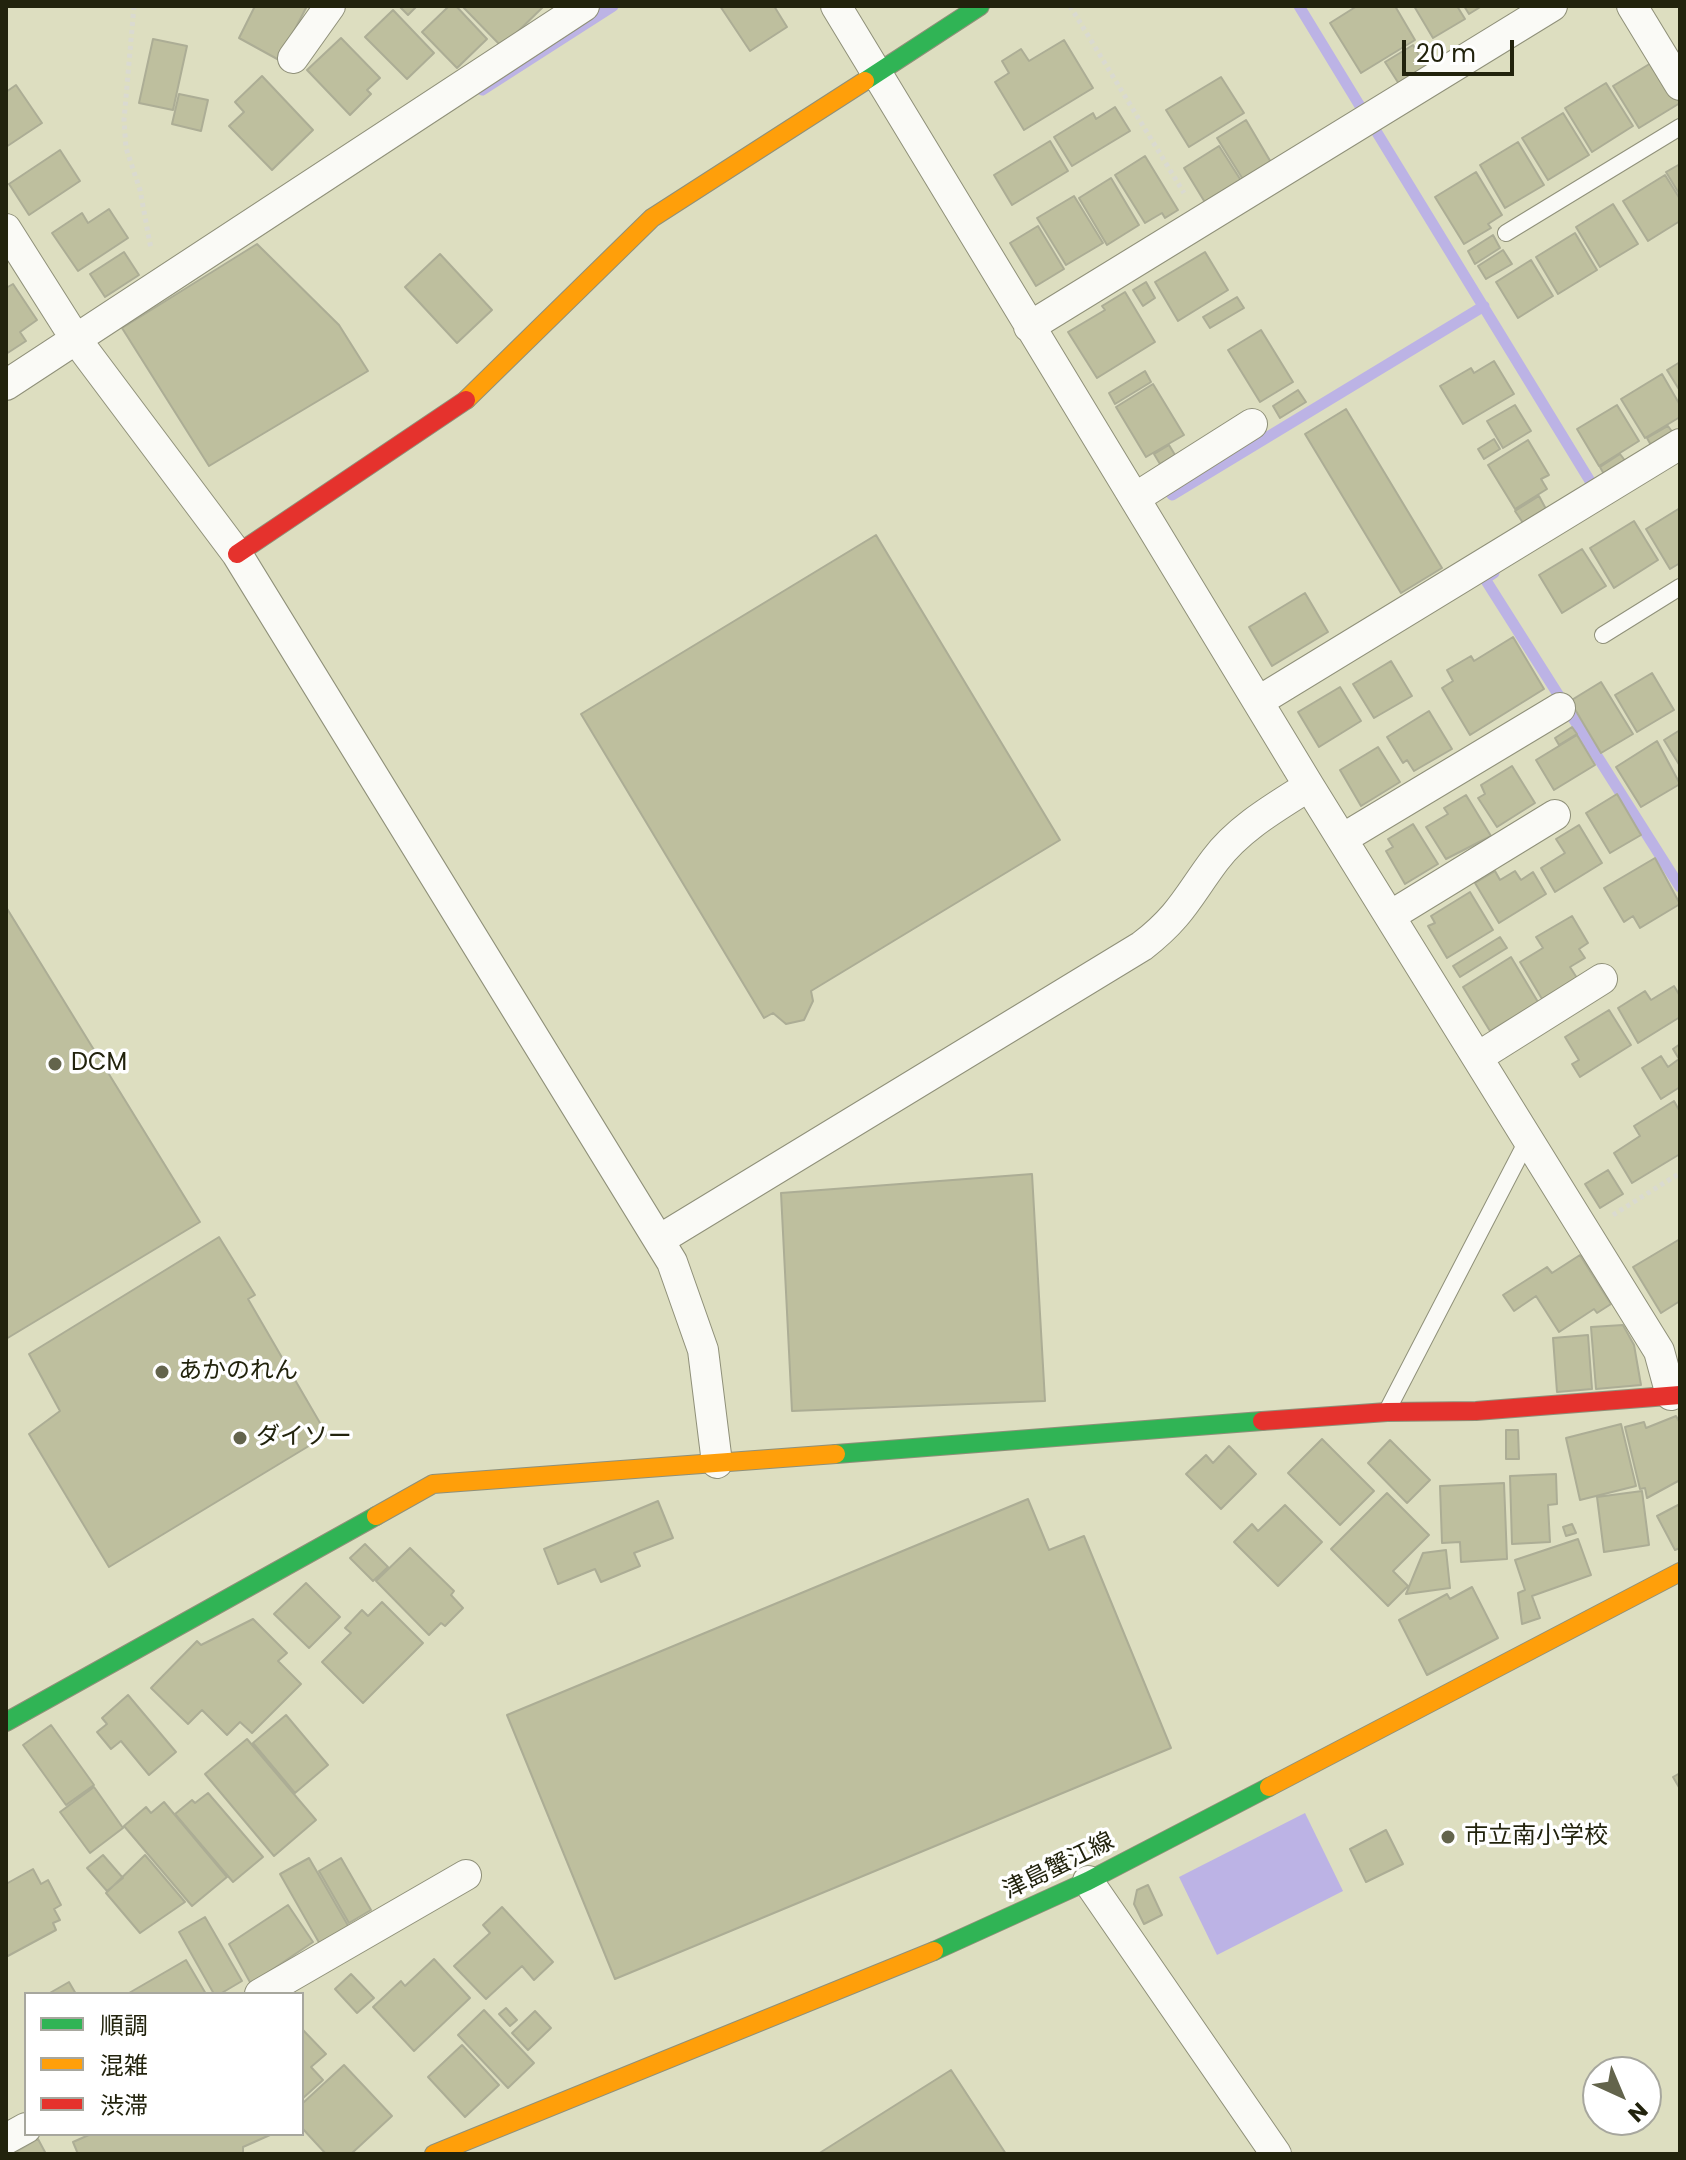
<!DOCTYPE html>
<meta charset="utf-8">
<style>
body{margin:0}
#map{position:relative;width:1686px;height:2160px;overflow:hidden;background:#dddec0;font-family:Poppins,"Noto Sans JP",sans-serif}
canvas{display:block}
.frame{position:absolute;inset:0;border:8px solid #22230d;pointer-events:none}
.legend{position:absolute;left:24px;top:1992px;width:280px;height:144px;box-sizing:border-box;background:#fff;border:2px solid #a7a79e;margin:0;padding:10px 14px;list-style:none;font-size:24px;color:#22230d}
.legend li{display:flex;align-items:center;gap:16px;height:40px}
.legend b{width:40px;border:2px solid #a7a79e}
.north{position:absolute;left:1582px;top:2056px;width:80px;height:80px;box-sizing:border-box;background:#fff;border:2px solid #a7a79e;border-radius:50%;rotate:136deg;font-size:22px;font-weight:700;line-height:32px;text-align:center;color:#22230d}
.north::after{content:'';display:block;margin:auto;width:28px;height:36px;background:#63644c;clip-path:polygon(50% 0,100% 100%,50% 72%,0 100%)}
.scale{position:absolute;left:1402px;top:40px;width:112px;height:36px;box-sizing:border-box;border:4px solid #22230d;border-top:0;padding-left:10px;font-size:24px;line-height:28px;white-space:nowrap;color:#22230d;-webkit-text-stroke:6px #fff;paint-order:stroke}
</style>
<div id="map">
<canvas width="1686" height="2160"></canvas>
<div class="frame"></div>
<ul class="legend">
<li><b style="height:10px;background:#30b455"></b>順調</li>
<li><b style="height:10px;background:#ff9f0a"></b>混雑</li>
<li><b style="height:10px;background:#e5322d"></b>渋滞</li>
</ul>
<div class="north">N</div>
<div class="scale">20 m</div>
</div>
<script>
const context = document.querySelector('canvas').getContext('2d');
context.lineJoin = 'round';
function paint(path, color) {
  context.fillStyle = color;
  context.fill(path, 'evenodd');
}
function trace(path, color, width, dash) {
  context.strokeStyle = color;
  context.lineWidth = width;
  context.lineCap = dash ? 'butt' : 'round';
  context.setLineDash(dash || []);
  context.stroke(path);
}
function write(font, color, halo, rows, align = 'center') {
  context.font = font + ' Poppins,"Noto Sans JP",sans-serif';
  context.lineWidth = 7;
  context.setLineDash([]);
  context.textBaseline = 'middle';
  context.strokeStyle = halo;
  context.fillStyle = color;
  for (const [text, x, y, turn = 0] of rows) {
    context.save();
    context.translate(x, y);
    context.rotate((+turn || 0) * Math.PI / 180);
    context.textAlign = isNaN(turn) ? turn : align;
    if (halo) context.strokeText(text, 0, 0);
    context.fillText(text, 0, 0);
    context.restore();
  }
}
paint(new Path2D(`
 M1305,1813l38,78 -126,64 -38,-78z`), '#bcb3e5');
trace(new Path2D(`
 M1299,6l64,105
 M482,90l131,-84
 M1376,131l214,350
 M1172,495l312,-189
 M1494,573l-9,6 195,308`), '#bcb3e5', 11);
const building = new Path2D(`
 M255,6h52l-28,54 -40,-22z
 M399,6h18l-9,9z
 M449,6h7l31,33 -30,29 -35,-36z
 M462,6h82l-42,41z
 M720,6h54l13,21 -37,24z
 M1357,6h38l20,34 -54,33 -31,-50z
 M1414,6h43l8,13 -32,19z
 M1464,6h18l-13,8z
 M393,10l41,43 -27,26 -42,-42z
 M341,38l39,40 -13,12 4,4 -21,21 -43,-45z
 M153,39l34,7 -14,64 -34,-7z
 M1064,40l29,48 -69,42 -29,-48 14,-9 -7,-12 19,-12 8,12z
 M1413,45l13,23 -27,16 -14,-22z
 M1656,60l24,43 -41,25 -26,-42z
 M262,76l51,54 -41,40 -43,-44 15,-14 -9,-10z
 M1221,77l23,36 -55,34 -23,-37z
 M1606,83l27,43 -41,26 -27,-44z
 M16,85l26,38 -36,24v-55z
 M179,94l29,6 -7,31 -29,-7z
 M1115,107l15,24 -58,35 -18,-29 39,-24 3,6z
 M1563,113l26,42 -41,25 -26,-42z
 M1246,120l26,44 -28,17 -27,-43z
 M1050,141l18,30 -56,34 -18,-30z
 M1518,142l26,43 -39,23 -25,-43z
 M1219,146l23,36 -36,22 -22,-36z
 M60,150l20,31 -51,34 -20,-31z
 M1145,156l33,54 -13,8 -3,-5 -17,10 -30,-48z
 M1680,164v31l-14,-23z
 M1476,172l26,43 -14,9 3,4 -27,16 -29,-47z
 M1665,175l15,24v22l-32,20 -25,-40z
 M1111,178l28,47 -32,20 -28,-47z
 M1074,196l29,47 -37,22 -29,-47z
 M1613,204l25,40 -38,23 -24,-40z
 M109,209l19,29 -50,33 -26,-38 30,-20 6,10z
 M1038,226l26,43 -28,17 -26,-43z
 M1575,233l22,37 -39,24 -22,-37z
 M1493,235l7,13 -25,16 -7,-13z
 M257,244l82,81 29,46 -159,95 -87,-138z
 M1503,250l9,14 -26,15 -8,-13z
 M124,252l15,23 -34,22 -15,-23z
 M1205,252l23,38 -50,31 -23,-39z
 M440,254l52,56 -35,33 -52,-56z
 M1531,260l22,36 -35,22 -22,-36z
 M1146,282l9,16 -12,8 -10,-16z
 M13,284l24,36 -17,12 6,9 -20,13v-66z
 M1125,292l30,50 -58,36 -29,-46 37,-22 -3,-4z
 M1237,297l7,11 -34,20 -7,-11z
 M1261,330l32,52 -33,20 -32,-52z
 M1494,361l20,33 -51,30 -23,-38 31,-18 3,5z
 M1680,362v29l-13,-21z
 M1145,371l6,11 -36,22 -6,-11z
 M1662,374l18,31v12l-35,21 -24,-39z
 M1153,384l31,51 -38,22 -30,-50z
 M1298,390l8,12 -26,16 -7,-12z
 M1515,405l16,26 -28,17 -16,-27z
 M1617,405l22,36 -40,25 -22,-37z
 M1346,409l96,159 -41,25 -96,-159z
 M1668,426l5,7 -21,14 -5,-9z
 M1494,439l6,10 -16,10 -6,-10z
 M1528,440l21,35 -8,4 6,10 -32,20 -27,-44z
 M1169,445l6,10 -15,9 -6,-10z
 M1620,454l6,8 -21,14 -5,-9z
 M1539,496l7,13 -23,14 -8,-12z
 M1680,508v55l-10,6 -24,-40z
 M1634,521l24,39 -44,28 -24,-40z
 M876,535l184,305 -249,151 2,10 -9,19 -18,4 -13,-11 -9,5 -183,-304z
 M1582,549l24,37 -44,27 -23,-38z
 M1305,593l23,39 -56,34 -23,-39z
 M1513,637l31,52 -74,46 -28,-47 11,-7 -6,-11 24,-14 3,5z
 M1391,661l21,35 -38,22 -21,-34z
 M1652,673l22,37 -37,22 -22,-37z
 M1601,682l32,52 -32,19 -31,-52z
 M1340,687l21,34 -42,26 -21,-35z
 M1429,711l23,38 -38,22 -7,-11 -4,3 -16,-26z
 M1572,727l5,7 -18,11 -4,-7z
 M1680,730v36l-16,-26z
 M1577,735l18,30 -41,25 -18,-30z
 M1657,741l23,43 -39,23 -25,-40z
 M1378,747l22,35 -39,24 -21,-36z
 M1512,766l23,37 -38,24 -19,-29 7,-4 -4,-9z
 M1617,794l24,41 -31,18 -24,-40z
 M1466,795l25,41 -45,23 -20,-32 22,-13 -4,-6z
 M1413,824l25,40 -33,20 -19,-33 7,-4 -5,-8z
 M1579,825l23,38 -47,29 -14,-24 24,-15 -9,-14z
 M1655,858l25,46 -40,24 -7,-12 -9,6 -20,-34z
 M1495,871l5,9 15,-9 6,9 12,-8 13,22 -47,29 -24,-40z
 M1470,892l23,38 -46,28 -19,-32 7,-3 -4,-7z
 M6,907l194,315 -194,117z
 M1572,916l16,27 -9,6 6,9 -15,9 7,11 -35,21 -22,-37 23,-14 -7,-11z
 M1500,937l7,11 -47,29 -7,-11z
 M1511,957l27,45 -48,29 -27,-44z
 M1674,986l6,10v21l-42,26 -20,-35 27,-17 6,9z
 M1609,1010l22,35 -51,32 -8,-13 7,-4 -14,-23z
 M1680,1044v43l-19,12 -19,-31 19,-12 7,11 11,-8 -6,-10z
 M1674,1101l6,11v42l-48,29 -18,-30 26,-17 -6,-10z
 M1608,1170l15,24 -23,14 -15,-24z
 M1032,1174l13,227 -253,10 -11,-218z
 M219,1237l36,58 -7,4 79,136 -218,132 -80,-133 31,-23 -31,-57z
 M1680,1239v62l-19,12 -28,-46z
 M1580,1255l31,49 -14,9 -3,-4 -35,23 -23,-36 -22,15 -11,-16 44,-28 5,6z
 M1623,1325l11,20 7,40 -45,4 -5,-62z
 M1588,1335l4,54 -35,3 -4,-54z
 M1676,1416l4,7v57l-33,18 -2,-10 -5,1 -15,-62 19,-5 2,6z
 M1621,1424l15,62 -56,14 -14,-62z
 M1506,1430h12l1,29h-13z
 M1322,1439l52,52 -34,34 -52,-52z
 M1390,1440l40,40 -23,23 -39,-40z
 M1229,1446l27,28 -35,35 -35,-35 20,-19 7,8z
 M1556,1474l1,30 -9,1 2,37 -38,2 -2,-68z
 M1504,1483l3,76 -46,3 -1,-20 -18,1 -2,-57z
 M1642,1491l7,54 -45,7 -7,-55z
 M1387,1493l42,42 -36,36 15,15 -20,20 -57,-57z
 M1028,1499l21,51 35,-14 87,212 -556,231 -108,-264z
 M658,1501l15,37 -39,15 6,13 -39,16 -6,-13 -37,15 -14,-35z
 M1680,1504v44l-5,2 -18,-34z
 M1285,1505l37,37 -44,44 -44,-44 18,-18 6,7z
 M1572,1524l4,9 -10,3 -3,-9z
 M1578,1539l13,36 -59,21 8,22 -18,6 -4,-31 7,-3 -10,-30z
 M365,1544l23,23 -15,14 -23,-23z
 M410,1548l44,43 -3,4 12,13 -18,18 -4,-3 -12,12 -53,-54z
 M1446,1550l4,38 -44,6 17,-41z
 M306,1583l34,34 -31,31 -35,-34z
 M1472,1587l26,51 -71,37 -28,-55 48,-26 3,5z
 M382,1602l41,41 -60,60 -41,-41 29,-29 -6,-5 17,-18 6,6z
 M253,1619l34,34 -9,8 23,23 -49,49 -12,-11 -13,13 -25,-25 -14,14 -37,-36 46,-47 4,4z
 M128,1695l48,57 -27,23 -28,-34 -10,8 -14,-17 10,-8 -5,-6z
 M286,1715l42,50 -33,28 -42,-50z
 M51,1725l43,60 -28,20 -43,-60z
 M247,1739l69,81 -42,36 -69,-82z
 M1680,1773v16l-7,-12z
 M94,1787l29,41 -33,25 -30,-41z
 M208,1793l55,64 -30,25 -58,-68 17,-14 3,3z
 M164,1802l63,75 -35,29 -68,-80 22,-19 5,6z
 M1386,1830l17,34 -37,18 -16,-33z
 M103,1855l20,23 -16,13 -20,-23z
 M145,1855l40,47 -45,31 -34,-40z
 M309,1858l41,71 -29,17 -41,-72z
 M341,1858l30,52 -22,13 -30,-52z
 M33,1869l8,15 7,-4 13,25 -7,4 6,11 -7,3 3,7 -50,27v-73z
 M1148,1885l14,30 -18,9 -10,-20 3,-14z
 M288,1905l25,37 -62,42 -22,-40z
 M502,1907l51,55 -19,18 -12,-14 -36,33 -32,-33 36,-33 -7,-8z
 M205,1917l37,64 -22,13h-6l-35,-62z
 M434,1959l36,39 -56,53 -41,-44 28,-26 4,5z
 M186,1960l20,34h-76l-1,-1z
 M351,1974l23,24 -17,15 -22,-24z
 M69,1982l7,12h-28z
 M506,2008l11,12 -7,6 -11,-12z
 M484,2010l50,53 -26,25 -50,-53z
 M535,2011l16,17 -23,22 -16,-17z
 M302,2029l24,25 -15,13 12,13 -21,19z
 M462,2045l37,40 -34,32 -37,-40z
 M344,2065l48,51 -41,38h-25l-24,-26v-28l2,2z
 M951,2070l55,84h-188z
 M91,2134h178l1,1 -27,12v7h-165l-5,-12z
 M38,2139l8,15h-31l-1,-1z`);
paint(building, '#bebf9e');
trace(building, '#acad95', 2);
const lane = new Path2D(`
 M1506,233l174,-106
 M1603,635l77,-48
 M1389,1407l139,-268`);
const street = new Path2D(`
 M836,6l473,780 350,565 12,44
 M1632,6l48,79
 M293,58l37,-52
 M6,229l69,109 162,216 435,708 31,88 14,113
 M1029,327l523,-321
 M6,385l578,-379
 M1135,498l117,-74
 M1259,701l421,-257
 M1342,839l218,-131
 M1390,916l165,-101
 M1478,1057l124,-78
 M659,1240l483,-294c39,-30 46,-50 73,-86 24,-32 61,-53 94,-74
 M1088,1881l188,273
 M260,1994l206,-119
 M6,2139l20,-11`);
const fast = new Path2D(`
 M865,81l115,-75
 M836,1454l426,-33
 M6,1722l370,-206
 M934,1951l154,-70 181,-94`);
const slow = new Path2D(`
 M466,400l186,-182 213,-137
 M376,1516l57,-32 403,-30
 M1269,1787l411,-215
 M434,2154l500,-203`);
const jam = new Path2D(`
 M237,554l229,-154
 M1262,1421l125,-9 89,-1 204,-16`);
trace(lane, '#8f9079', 18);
trace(street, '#8f9079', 32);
trace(fast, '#8f9079', 20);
trace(slow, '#8f9079', 20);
trace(jam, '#8f9079', 20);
trace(new Path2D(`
 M134,6l-10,114 2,28 14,42 11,59
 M1070,6l114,187
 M1613,1215l67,-42`), '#dadad0', 5, [4, 4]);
trace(lane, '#fafaf6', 16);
trace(street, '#fafaf6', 30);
trace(fast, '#30b455', 18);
trace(slow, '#ff9f0a', 18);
trace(jam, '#e5322d', 18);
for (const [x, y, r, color] of [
 [55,1064,8,"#63644c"],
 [162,1372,8,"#63644c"],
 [240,1438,8,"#63644c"],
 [1448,1837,8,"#63644c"]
]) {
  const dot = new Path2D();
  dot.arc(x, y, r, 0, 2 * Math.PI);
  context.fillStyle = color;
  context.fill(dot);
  trace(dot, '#fff', 3);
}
write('24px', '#22230d', '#fff', [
 ["DCM",71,1064],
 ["あかのれん",178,1372],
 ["ダイソー",256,1438],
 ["市立南小学校",1464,1837]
], 'left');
write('24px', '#22230d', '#fff', [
 ["津島蟹江線",1059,1867,-26]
]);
</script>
